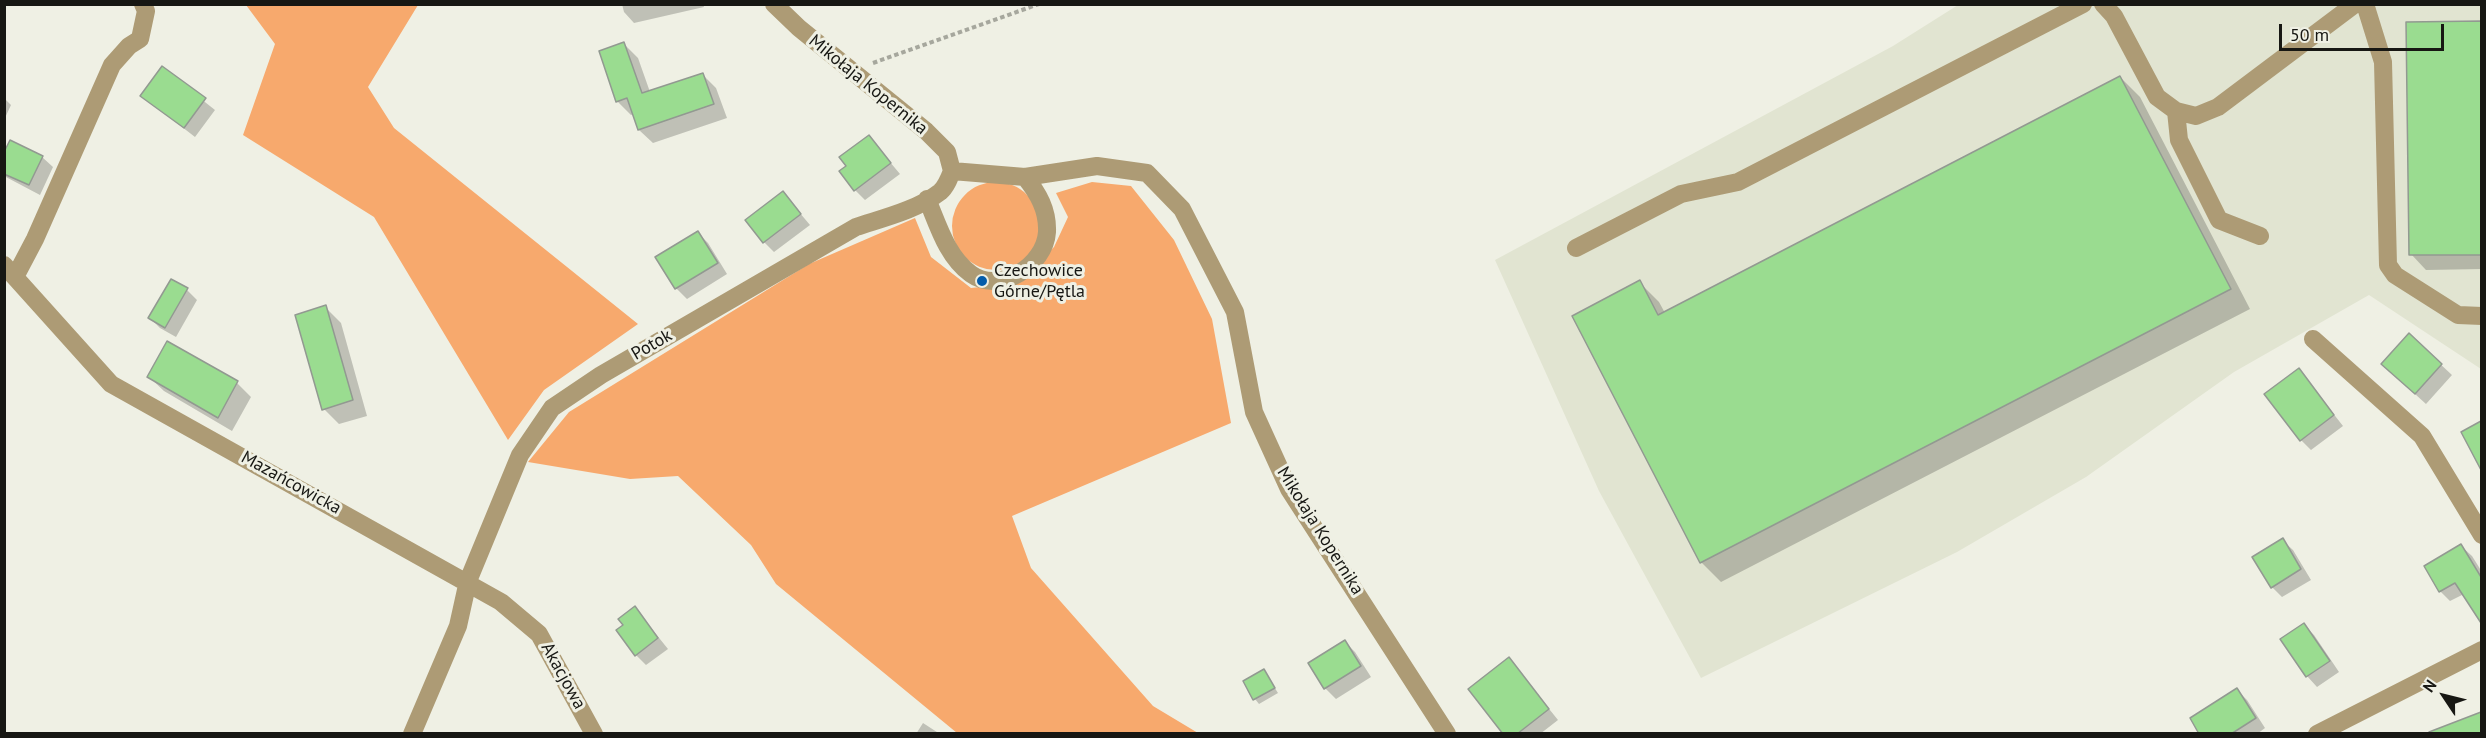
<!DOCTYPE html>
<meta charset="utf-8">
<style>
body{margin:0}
#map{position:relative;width:2486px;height:738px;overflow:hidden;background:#eff0e4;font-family:"PT Sans",sans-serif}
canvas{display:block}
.frame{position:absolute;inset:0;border:6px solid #171713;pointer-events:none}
.north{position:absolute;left:2414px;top:666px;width:60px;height:60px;-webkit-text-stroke:4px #eff0e4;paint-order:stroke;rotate:305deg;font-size:16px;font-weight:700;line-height:24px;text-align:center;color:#171713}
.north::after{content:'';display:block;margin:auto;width:21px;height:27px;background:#171713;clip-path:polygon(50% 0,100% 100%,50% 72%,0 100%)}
.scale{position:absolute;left:2279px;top:24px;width:165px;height:27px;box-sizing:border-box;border:3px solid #171713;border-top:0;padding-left:8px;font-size:18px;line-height:21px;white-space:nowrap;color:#171713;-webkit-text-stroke:4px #eff0e4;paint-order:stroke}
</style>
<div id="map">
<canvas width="2486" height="738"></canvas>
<div class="frame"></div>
<div class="north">N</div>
<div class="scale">50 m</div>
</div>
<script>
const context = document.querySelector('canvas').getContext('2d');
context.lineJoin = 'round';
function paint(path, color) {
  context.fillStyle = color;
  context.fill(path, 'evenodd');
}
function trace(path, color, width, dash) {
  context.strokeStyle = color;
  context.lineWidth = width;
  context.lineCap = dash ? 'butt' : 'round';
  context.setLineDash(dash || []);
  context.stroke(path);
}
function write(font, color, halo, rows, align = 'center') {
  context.font = font + ' "PT Sans",sans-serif';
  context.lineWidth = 6;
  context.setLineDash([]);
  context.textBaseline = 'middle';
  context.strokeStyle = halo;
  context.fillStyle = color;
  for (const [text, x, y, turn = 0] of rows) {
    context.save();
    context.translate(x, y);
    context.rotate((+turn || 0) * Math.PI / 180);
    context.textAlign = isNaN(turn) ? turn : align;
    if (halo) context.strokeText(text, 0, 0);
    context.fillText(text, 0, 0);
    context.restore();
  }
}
paint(new Path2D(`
 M1958,5h523v364l-112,-74 -135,77 -148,105 -129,75 -256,126 -102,-187 -104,-231 398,-214z`), '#e1e4d1');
paint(new Path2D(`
 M246,5h172l-50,82 26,41 244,196 -94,66 -36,50 -134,-223 -131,-82 32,-91z
 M1092,182l39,4 43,54 38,79 19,104 -219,93 19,52 122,138 45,27h-241l-181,-149 -25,-39 -73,-69 -48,3 -102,-17 41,-50 240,-148 106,-46 16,39 40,31 46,-5 37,-36 14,-30 -12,-24z
 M952 226a44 44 0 1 1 88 0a44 44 0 1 1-88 0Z`), '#f7a96d');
paint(new Path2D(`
 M622,4h81l1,3 -70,16 -10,-11z
 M2482,22v247l-56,1 -15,-16 -4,-230z
 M624,44l14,14 12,34 53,-17 13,13 11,30 -74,25 -14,-13 -5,-16 -3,1 -14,-14z
 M162,68l53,42 -20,27 -53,-41z
 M2120,77l20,20 110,212 -529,273 -20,-20 -62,-280 20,20 6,11z
 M4,98l7,7 -7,15z
 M869,137l31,37 -35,26 -10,-10 -7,-23z
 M4,155l38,2 11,10 -13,28 -36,-19z
 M783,193l27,32 -36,27 -10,-10z
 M698,233l10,10 19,31 -40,25 -11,-11 -19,-30z
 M171,281l16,9 10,10 -21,37 -16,-9 -10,-10z
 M325,307l16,16 26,93 -28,8 -15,-15z
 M2409,335l43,40 -26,29 -33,-30z
 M2299,370l44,56 -32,24 -10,-10z
 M149,377l88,6 14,14 -19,34 -68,-40z
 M2482,423v44l-19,-34z
 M2282,540l11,10 18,30 -29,17 -10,-10z
 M2461,546l11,10 10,16v48l-18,-26 -14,7 -10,-10z
 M635,608l33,41 -22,16 -10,-10 -11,-30z
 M2304,625l10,10 25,37 -22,15 -10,-11 -25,-37z
 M1345,642l10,10 16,25 -35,22 -11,-11 -15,-25z
 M1509,659l49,61 -18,14h-35z
 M1264,671l14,22 -19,11 -4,-5z
 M2237,690l10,10 18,28 -8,6h-56z
 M923,723l17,11h-24z`), '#0003');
const building = new Path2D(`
 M2481,21v234h-72l-3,-233z
 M624,42l18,51 61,-20 11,31 -76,26 -11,-32 -11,4 -17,-51z
 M162,66l44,32 -22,30 -44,-32z
 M2120,76l111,213 -531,274 -128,-247 68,-36 18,35z
 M869,135l22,28 -37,28 -15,-20 7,-5 -7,-9z
 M10,140l33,16 -14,29 -25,-11v-22z
 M783,191l18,23 -38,29 -18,-23z
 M698,231l20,32 -43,26 -20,-32z
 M171,279l17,9 -23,40 -17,-10z
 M326,305l27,95 -31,10 -27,-95z
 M2409,333l33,31 -27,30 -34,-30z
 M167,341l71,40 -20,37 -71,-41z
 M2299,368l35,47 -34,26 -36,-47z
 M2481,421v49l-20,-38z
 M2283,538l18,31 -30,19 -19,-31z
 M2461,544l20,33v46l-26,-40 -16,9 -15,-26z
 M635,606l23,32 -23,18 -19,-26 7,-5 -5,-6z
 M2304,623l26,38 -24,16 -26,-38z
 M1345,640l16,26 -37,23 -16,-26z
 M1509,657l40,52 -32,25h-14l-35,-45z
 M1264,669l11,19 -22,12 -10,-19z
 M2237,688l19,30 -25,16h-32l-9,-16z
 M2481,712v22h-52v-2z`);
paint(building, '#9adc90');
trace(building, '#929991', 1.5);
trace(new Path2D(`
 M873,63l166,-59`), '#a6a79d', 4, [4.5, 3]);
trace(new Path2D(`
 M774,4l25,24 127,103 21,21 5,19
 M2103,4l11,12 43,81 19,14 20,5 22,-9 137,-103
 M2365,4l18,58 5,203 7,10 63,40 24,1
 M2176,111l3,29 40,80 41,16
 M952,171l73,6 72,-11 50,7 35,36 53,103 19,100 35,77 158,245
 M927,199c11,26 20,58 44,75 29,21 74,-9 76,-42 1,-22 -9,-39 -22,-55
 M1576,248l105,-54 57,-12 345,-178
 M4,265l107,119 390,218 38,32 55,100
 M15,277l20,-38 77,-174 17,-19 11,-7 6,-28 -3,-7
 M2313,339l109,97 60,99
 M412,734l46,-108 10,-45 52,-126 32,-47 49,-33 255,-148c27,-9 61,-17 84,-35 6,-5 9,-13 12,-21
 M2317,734l165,-84`), '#ad9b75', 18);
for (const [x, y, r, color] of [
 [982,281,6,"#045caa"]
]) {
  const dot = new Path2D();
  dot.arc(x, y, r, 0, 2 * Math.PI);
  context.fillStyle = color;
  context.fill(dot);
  trace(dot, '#eff0e4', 2);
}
write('18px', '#171713', '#eff0e4', [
 ["Mikołaja Kopernika",868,85,39],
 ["Potok",652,345,-30],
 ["Mazańcowicka",291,483,29],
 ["Mikołaja Kopernika",1320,531,58],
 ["Akacjowa",563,676,61]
]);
write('18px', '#171713', '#eff0e4', [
 ["Czechowice",994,271],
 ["Górne/Pętla",994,292]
], 'left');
</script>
